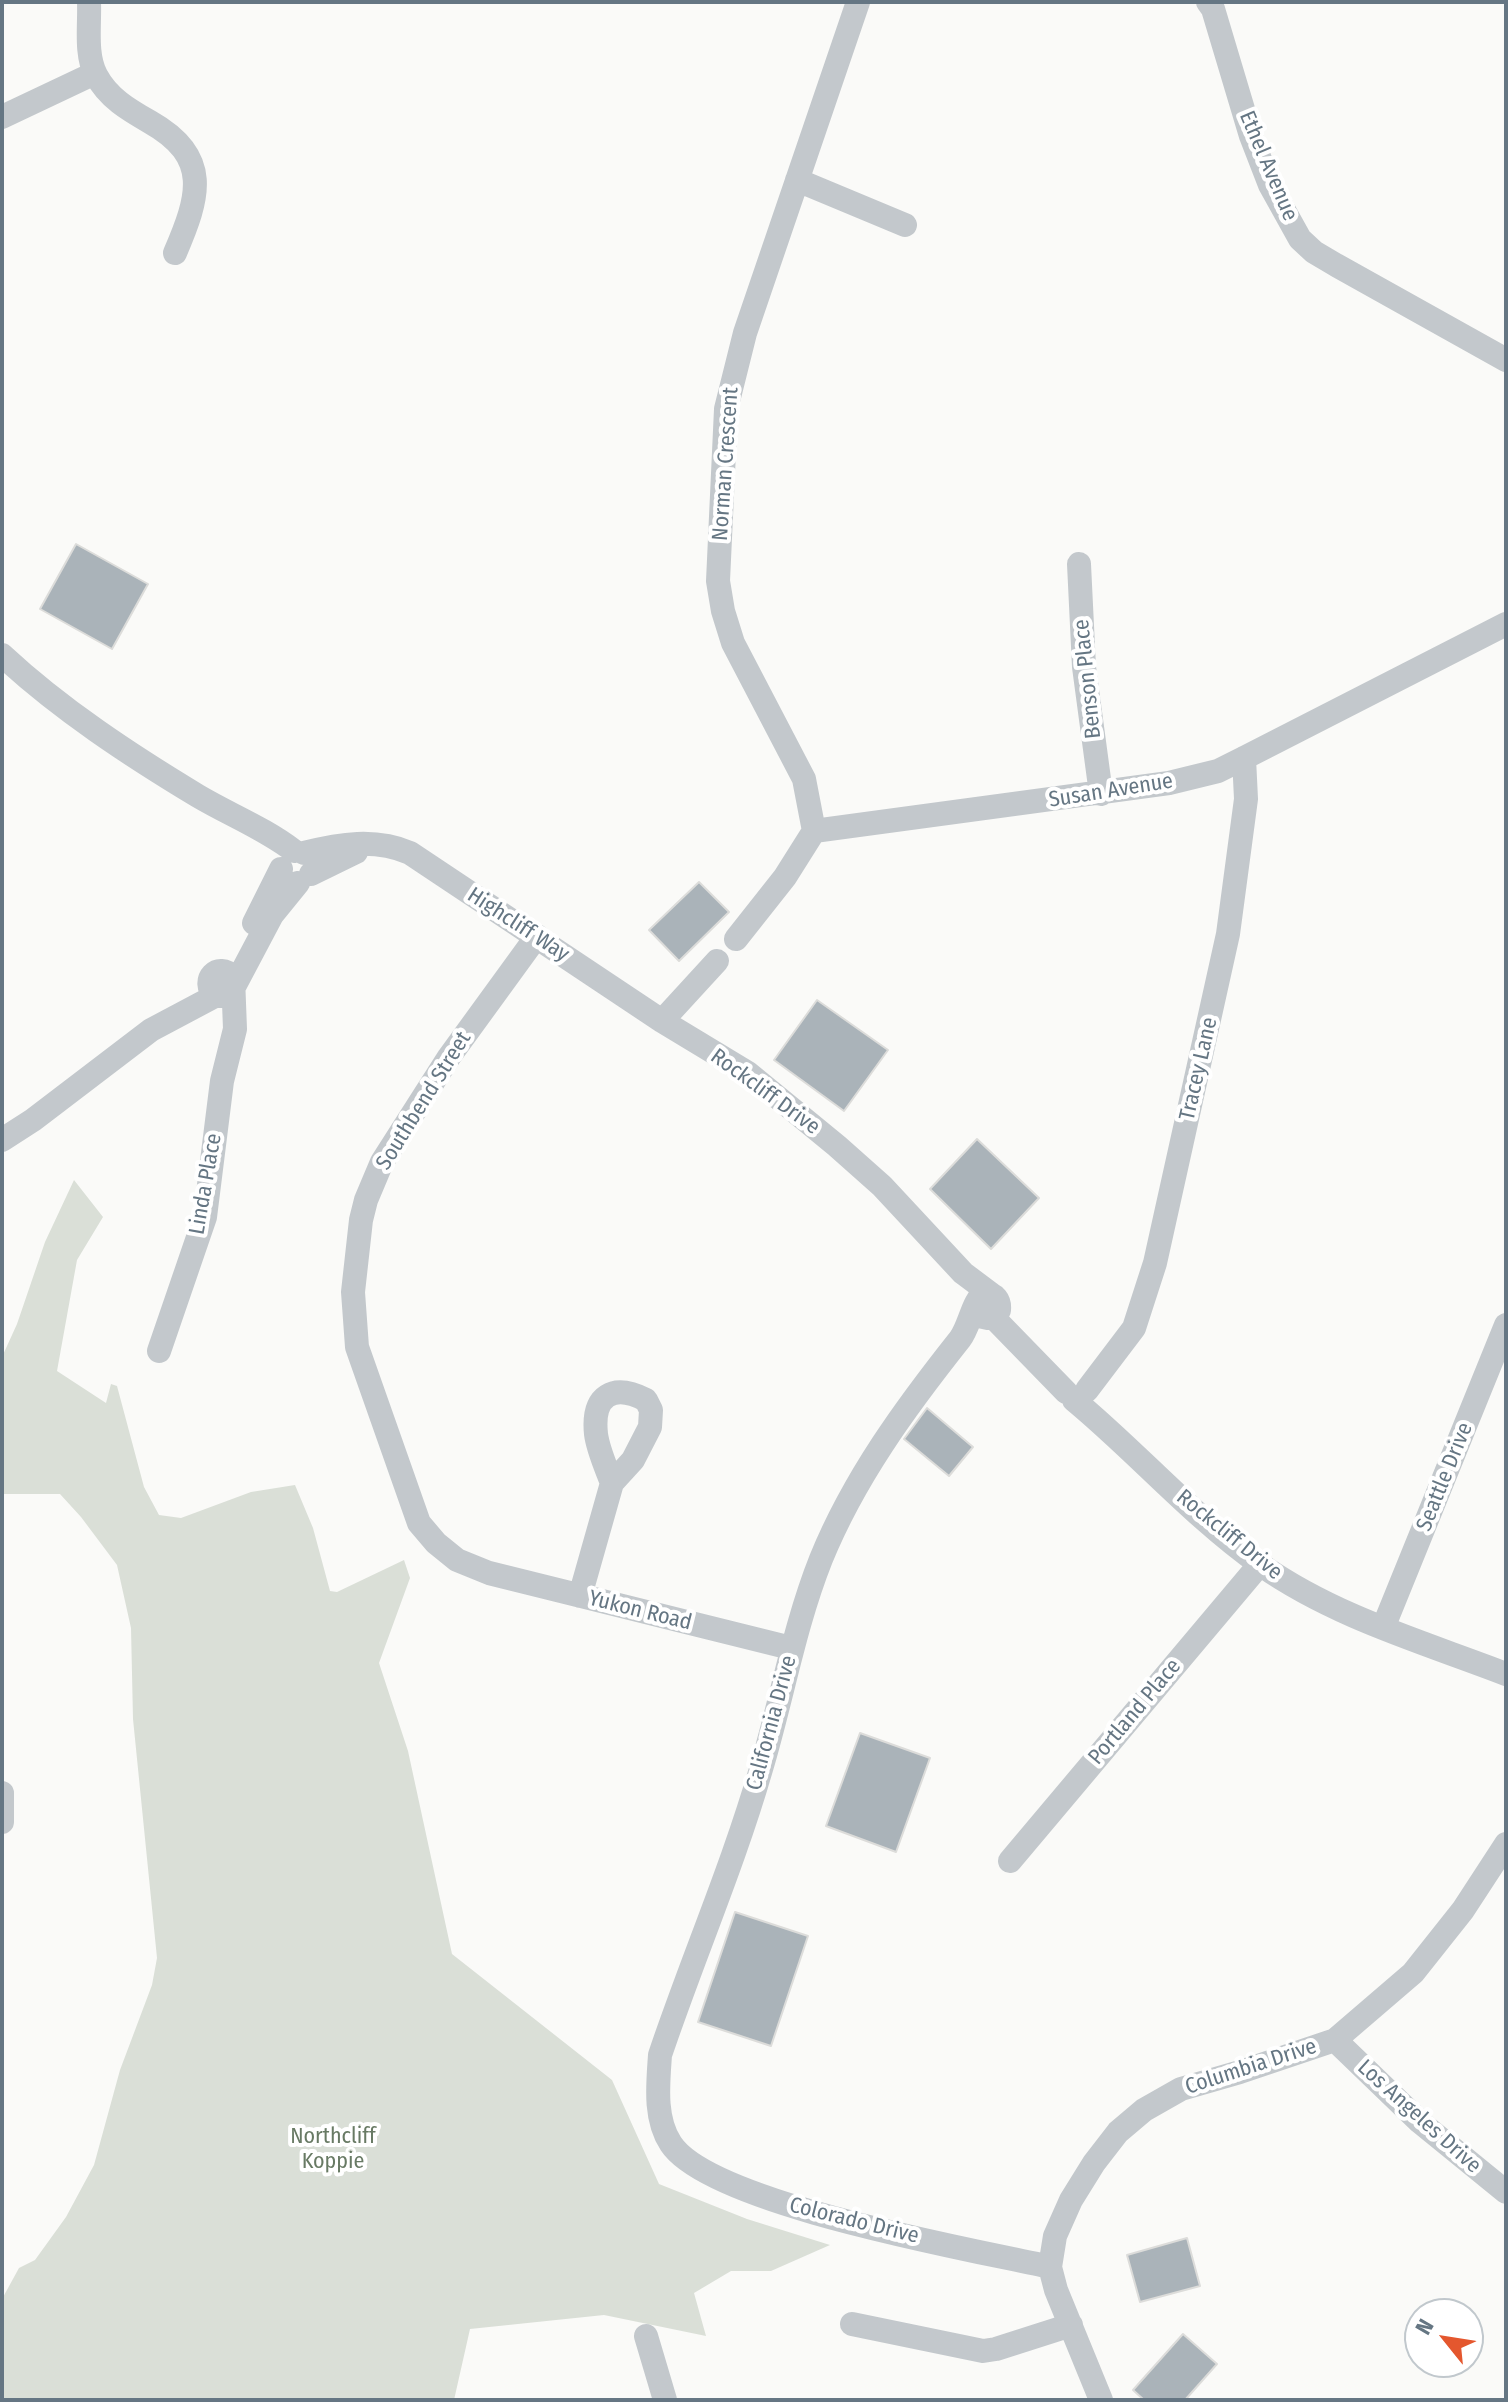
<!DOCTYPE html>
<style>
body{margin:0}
#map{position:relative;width:1508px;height:2402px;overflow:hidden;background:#fafaf8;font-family:"Fira Sans Condensed",sans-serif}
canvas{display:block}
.frame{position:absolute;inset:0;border:4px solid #657683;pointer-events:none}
.north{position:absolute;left:1404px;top:2298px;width:80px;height:80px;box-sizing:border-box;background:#fff;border:2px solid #c1c8cd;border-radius:50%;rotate:300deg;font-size:22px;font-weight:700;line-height:32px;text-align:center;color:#657683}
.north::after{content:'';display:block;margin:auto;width:28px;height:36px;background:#e4572e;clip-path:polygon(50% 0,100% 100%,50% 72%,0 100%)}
</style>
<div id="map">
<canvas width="1508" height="2402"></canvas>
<div class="frame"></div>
<div class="north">N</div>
</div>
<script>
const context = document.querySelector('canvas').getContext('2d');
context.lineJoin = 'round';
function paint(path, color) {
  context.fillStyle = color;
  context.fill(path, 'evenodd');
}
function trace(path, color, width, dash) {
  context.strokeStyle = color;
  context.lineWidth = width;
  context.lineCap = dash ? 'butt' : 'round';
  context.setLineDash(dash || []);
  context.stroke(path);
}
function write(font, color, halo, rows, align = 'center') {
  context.font = font + ' "Fira Sans Condensed",sans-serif';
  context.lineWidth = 8;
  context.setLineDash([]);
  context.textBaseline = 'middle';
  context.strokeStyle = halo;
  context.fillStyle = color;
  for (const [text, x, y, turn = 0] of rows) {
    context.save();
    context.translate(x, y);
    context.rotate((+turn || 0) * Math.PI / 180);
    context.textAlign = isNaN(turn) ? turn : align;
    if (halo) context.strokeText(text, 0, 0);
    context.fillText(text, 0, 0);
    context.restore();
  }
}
paint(new Path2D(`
 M74,1180l29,37 -26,43 -20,111 49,32 5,-19 6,2 27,101 15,28 22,3 70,-26 44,-7 18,43 17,63 7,1 67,-32 6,18 -31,85 29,88 44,203 160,126 47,104 88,35 83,26 -59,26h-40l-37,22 12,43 -102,-21 -134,14 -16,71h-452v-101l17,-31 16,-8 31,-43 28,-52 26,-95 32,-85 5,-27 -24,-239 -2,-91 -14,-63 -36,-48 -21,-23h-58v-137l15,-33 28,-82z`), '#dadfd7');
const building = new Path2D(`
 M76,544l72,40 -36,65 -72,-40z
 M699,882l30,30 -50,49 -30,-31z
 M817,1000l71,50 -44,61 -70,-51z
 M977,1139l62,59 -48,51 -61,-60z
 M927,1408l46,39 -24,29 -45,-37z
 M860,1733l70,25 -34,94 -70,-26z
 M735,1912l73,24 -37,110 -73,-24z
 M1187,2238l13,48 -60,16 -13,-47z
 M1183,2334l34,30 -32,36h-41l-11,-10z`);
paint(building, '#aab3b9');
trace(building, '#dcdcda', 2);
trace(new Path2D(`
 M89,2c1,23 -4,52 7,73 12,23 33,35 54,47 62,35 49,75 25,131
 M1208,2l5,7 38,127 19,49 30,54 14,13 22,13 170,95
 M2,117l93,-44
 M797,180l108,45
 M1079,564l5,103 17,127
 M2,655c58,54 128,100 196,141 32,19 66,32 96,55
 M814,831l-10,-52 -71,-136 -10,-32 -5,-30 8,-172 19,-76 113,-331
 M814,831l355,-48 49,-12 26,-13 262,-134
 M304,853c36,-9 71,-15 106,0l252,168 86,52 89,73 45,40 81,87 28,21
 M311,874l45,-22
 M254,923l27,-54
 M537,936l-88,121 -67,105 -16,38 -5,20 -8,72 4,55 62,176 17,20 21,17 32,13 302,75
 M736,939l49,-62 29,-46
 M235,985l37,-70 26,-32
 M662,1021l55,-60
 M2,1140l31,-20 118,-90 64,-34
 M975,1308l4,8 9,2 11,-8c1,-10 -4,-16 -14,-17 -12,6 -15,33 -25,46 -54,68 -106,139 -139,220 -27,68 -39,140 -60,210 -28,97 -69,191 -101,286 -2,29 -6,64 11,89 40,60 303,106 379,123
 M993,1317l73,75
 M159,1351l46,-134 17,-136 13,-52 -2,-52c-15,-16 -33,3 -18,19h12l5,-4
 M1087,1390l47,-62 21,-65 73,-329 18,-135 -2,-41
 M1074,1400c64,53 119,117 187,165 74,52 162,77 245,109
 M580,1596l32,-113 21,-23 17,-33 1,-17 -5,-10c-33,-17 -54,-5 -50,34 2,16 10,33 16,49
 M1383,1628l123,-303
 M2,1793v29
 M1010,1861l250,-297
 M1335,2040l85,82 86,70
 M852,2324l131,27 13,-2 75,-24
 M646,2336l19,64
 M1101,2400l-45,-110 -6,-23 5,-31 16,-36 23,-37 24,-31 26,-22 37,-21 59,-17 95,-32 78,-67 50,-63 43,-66`), '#c3c8cc', 24);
write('22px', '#657683', '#fff', [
 ["Ethel Avenue",1268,166,67],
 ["Norman Crescent",726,464,-86],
 ["Benson Place",1088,679,-96],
 ["Susan Avenue",1111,791,-9],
 ["Highcliff Way",518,925,33],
 ["Tracey Lane",1199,1069,-77],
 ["Rockcliff Drive",765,1092,36],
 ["Southbend Street",424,1101,-58],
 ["Linda Place",206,1184,-80],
 ["Seattle Drive",1445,1477,-68],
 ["Rockcliff Drive",1229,1535,39],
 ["Yukon Road",640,1611,14],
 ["Portland Place",1135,1712,-50],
 ["California Drive",772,1723,-75],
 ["Columbia Drive",1251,2067,-18],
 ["Los Angeles Drive",1419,2117,42],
 ["Colorado Drive",854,2221,14]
]);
write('22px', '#687a64', '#fff', [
 ["Northcliff",333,2137],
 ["Koppie",333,2162]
]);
</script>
